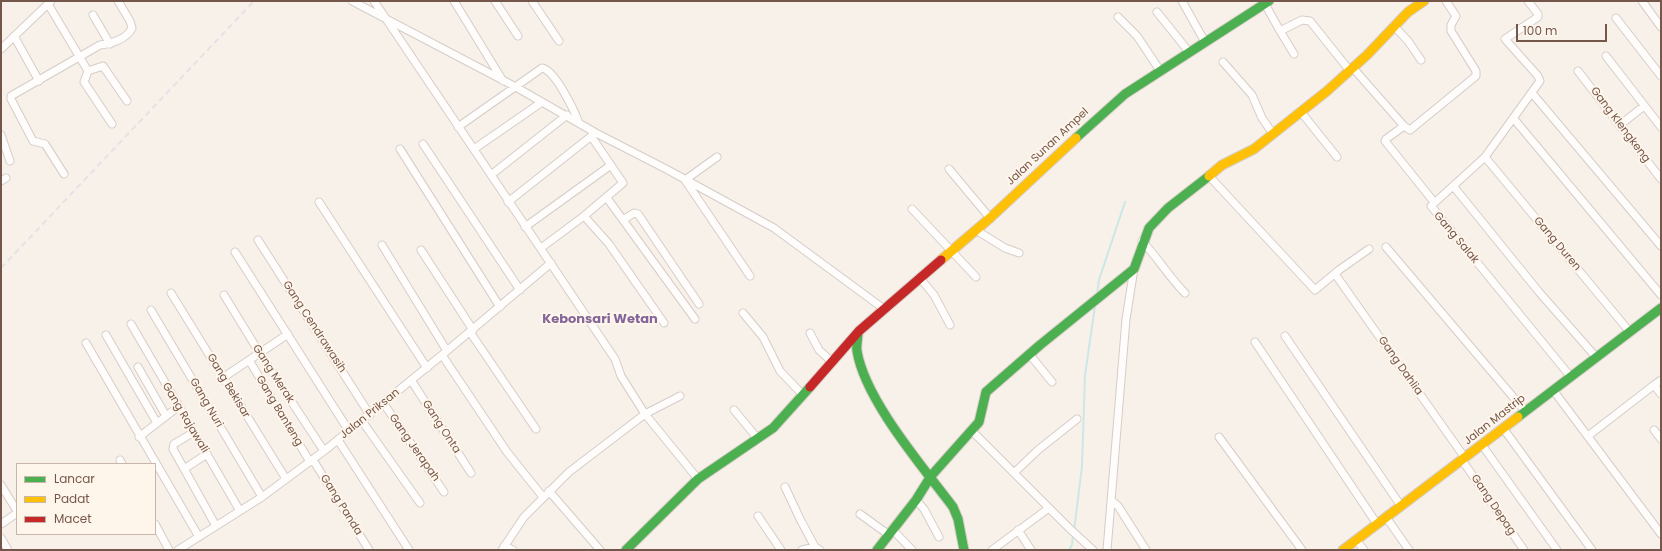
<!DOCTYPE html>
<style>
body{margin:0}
#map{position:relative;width:1662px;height:551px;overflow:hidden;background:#f7f1ea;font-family:Poppins,sans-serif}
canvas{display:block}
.frame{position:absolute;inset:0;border:2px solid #75564a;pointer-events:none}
.legend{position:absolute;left:16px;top:463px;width:140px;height:72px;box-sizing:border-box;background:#fff6eb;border:1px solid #c8b6ab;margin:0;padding:5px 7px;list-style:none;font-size:12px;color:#75564a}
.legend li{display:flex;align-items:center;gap:8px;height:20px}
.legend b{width:20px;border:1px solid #c8b6ab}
.scale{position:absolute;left:1516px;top:24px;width:91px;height:18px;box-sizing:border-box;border:2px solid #75564a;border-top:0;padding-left:5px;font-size:12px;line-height:14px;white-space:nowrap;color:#75564a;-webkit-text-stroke:3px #fff6eb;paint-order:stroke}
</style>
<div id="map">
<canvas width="1662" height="551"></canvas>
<div class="frame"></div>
<ul class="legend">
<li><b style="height:5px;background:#4caf50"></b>Lancar</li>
<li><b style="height:5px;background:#ffc107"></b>Padat</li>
<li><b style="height:5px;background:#c62828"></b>Macet</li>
</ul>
<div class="scale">100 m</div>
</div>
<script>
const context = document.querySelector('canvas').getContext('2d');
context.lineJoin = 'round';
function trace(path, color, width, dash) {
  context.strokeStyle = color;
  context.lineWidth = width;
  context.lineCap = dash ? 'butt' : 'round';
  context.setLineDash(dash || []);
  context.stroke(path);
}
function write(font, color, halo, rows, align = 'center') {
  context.font = font + ' Poppins,sans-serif';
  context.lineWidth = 4;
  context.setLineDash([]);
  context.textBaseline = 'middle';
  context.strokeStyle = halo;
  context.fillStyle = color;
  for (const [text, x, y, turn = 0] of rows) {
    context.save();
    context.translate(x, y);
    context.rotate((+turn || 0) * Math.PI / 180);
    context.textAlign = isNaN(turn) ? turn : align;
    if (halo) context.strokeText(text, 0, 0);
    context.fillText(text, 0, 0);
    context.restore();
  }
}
trace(new Path2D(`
 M1097,294l2,-14 26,-78
 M1074,531l8,-65 3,-91 10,-69
 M1069,550l3,-5 1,-10`), '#cce7e7', 2);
const street = new Path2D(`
 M352,1l162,85 82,47 72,37 106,58 110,81
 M374,1l241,358 6,17 24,38 53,65
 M454,1l49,80
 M495,1l23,35
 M532,1l27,40
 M1182,1l23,41
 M1528,1l10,13v3l-33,22 33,37 2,5 -55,76 -54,49 139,170
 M1642,1l19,26
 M48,4l40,67
 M1265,4l15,27 22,-11 8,1 40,50
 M1157,12l32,40
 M93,15l17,29
 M1118,17l19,19 24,36
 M1616,18l45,58
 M1395,27l13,14 13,19
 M1280,31l14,23
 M14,36l25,45
 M1,49l50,-48
 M1606,56l55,71
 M1223,62l29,33 10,23 11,16
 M1353,68l51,58 -18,13 -1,2 49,61
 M1578,71l83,108
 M1532,93l129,153
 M1301,112l36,45
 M1514,119l147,176
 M112,124l-28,-42 4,-11 15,-5 24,35
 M1620,125l24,-19
 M1404,126l6,4 66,-54v-5l-25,-40v-6l5,-9 -10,-15
 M458,127l84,-59c13,2 32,42 37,55
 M1,135l9,26
 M423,144l97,146
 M400,149l100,158
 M474,149l68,-47
 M717,157l-32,23 65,96
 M1485,157l144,174
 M949,169l41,49
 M64,174l-19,-30 -12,-3 -22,-42v-3l89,-51c11,-1 27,-6 32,-17l-2,-7 -12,-20
 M491,175l76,-60
 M1209,176l106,114 24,-20 30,-21
 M1,181l5,-3
 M1454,187l85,105 57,65
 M607,198l88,121
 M319,202l108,166
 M508,202l86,-68
 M912,209l64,68
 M584,216l25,28 55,79
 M623,220l11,-7 4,1 61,90
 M525,227l86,-62
 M976,230l29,18 14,5
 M258,240l112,175
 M1142,241c16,17 27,36 43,52
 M382,245l65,106
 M1386,247l139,164
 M541,248l43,-32 39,-33 -32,-47
 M421,250l52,80
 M235,252l114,179
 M1335,274l130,184
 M920,278l14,17 16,30
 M171,293l115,186
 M224,295l35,57 65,99
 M151,310l111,187
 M743,313l20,24 17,34 23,24
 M131,324l109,187
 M470,332l66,97
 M810,333l9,17 12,11
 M106,335l51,88
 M1285,336l116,170
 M1255,342l122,182
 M86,343l113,194
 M442,355l65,97 36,45
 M1030,355l22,27
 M249,360l61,102
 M138,367l28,49
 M224,377l64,-43
 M411,380l60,93
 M1654,385l7,-5
 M1553,390l108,144
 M384,404l60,88
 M734,410l24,29
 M362,421l58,82
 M1503,428l89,122
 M1654,430l7,9
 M972,431l97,97 24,22
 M194,432l-20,12 -1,5 43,77
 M1588,436l66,-51 7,9
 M139,437l39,-30
 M1219,437l83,113
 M338,440l71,110
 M1482,445l75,105
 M120,460l2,4
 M313,460l56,90
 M1462,460l62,90
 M184,469l23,-15
 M1015,472l23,-22 39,-31
 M1,485l16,26
 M785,487l15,32 15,28
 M549,491l51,59
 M916,500l8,9 15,28
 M1112,501l6,5 28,44
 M860,514l29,21
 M758,516l23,34
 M1386,517l23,33
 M1,524l16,-11
 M155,524l14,26
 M892,529l20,21
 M1018,530l13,20
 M1,538l7,12
 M1356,540l8,10
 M504,546l9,4
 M178,550l84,-53 62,-46 118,-96 109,-92
 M502,550l22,-33 45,-45 76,-58 35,-18
 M802,550l13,-3 5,3
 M992,550l57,-42
 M1107,550l19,-231 8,-50`);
const fast = new Path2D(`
 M1076,138l49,-44 144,-93
 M858,333c0,6 -2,13 -1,18 8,49 66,116 96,156l5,12 6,31
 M1518,417l143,-109
 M626,550l72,-71 75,-51 37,-41
 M877,550l39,-50 15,-24 48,-54 7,-30 54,-47 94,-76 15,-41 19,-20 41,-32`);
const slow = new Path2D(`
 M1209,176l13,-11 32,-16 73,-58 40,-36 41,-43 16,-11
 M941,260l49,-42 86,-80
 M1343,550l175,-133`);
const jam = new Path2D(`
 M810,387l49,-56 82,-71`);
trace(street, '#d6ccc7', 9);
trace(fast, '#d6ccc6', 11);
trace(slow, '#d6ccc6', 11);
trace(jam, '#d6ccc6', 11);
trace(street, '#fefdfc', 7);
trace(fast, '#4caf50', 9);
trace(slow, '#ffc107', 9);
trace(jam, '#c62828', 9);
trace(new Path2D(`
 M1,268l253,-267`), '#e4e2e4', 2, [6, 4]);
write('11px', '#75564a', '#fff6eb', [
 ["Gang Klengkeng",1620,125,53],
 ["Jalan Sunan Ampel",1048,147,-43],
 ["Gang Salak",1456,238,50],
 ["Gang Duren",1557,244,50],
 ["Gang Cendrawasih",314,327,57],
 ["Gang Dahlia",1400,366,55],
 ["Gang Merak",273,374,57],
 ["Gang Bekisar",228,386,59],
 ["Gang Nuri",206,403,60],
 ["Gang Banteng",279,411,59],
 ["Jalan Priksan",370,414,-39],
 ["Gang Rajawali",185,418,59],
 ["Jalan Mastrip",1495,420,-38],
 ["Gang Onta",441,427,57],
 ["Gang Jerapah",414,448,55],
 ["Gang Panda",341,505,58],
 ["Gang Depag",1493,505,56]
]);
write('bold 13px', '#836599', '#fff6eb', [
 ["Kebonsari Wetan",600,320]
]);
</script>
